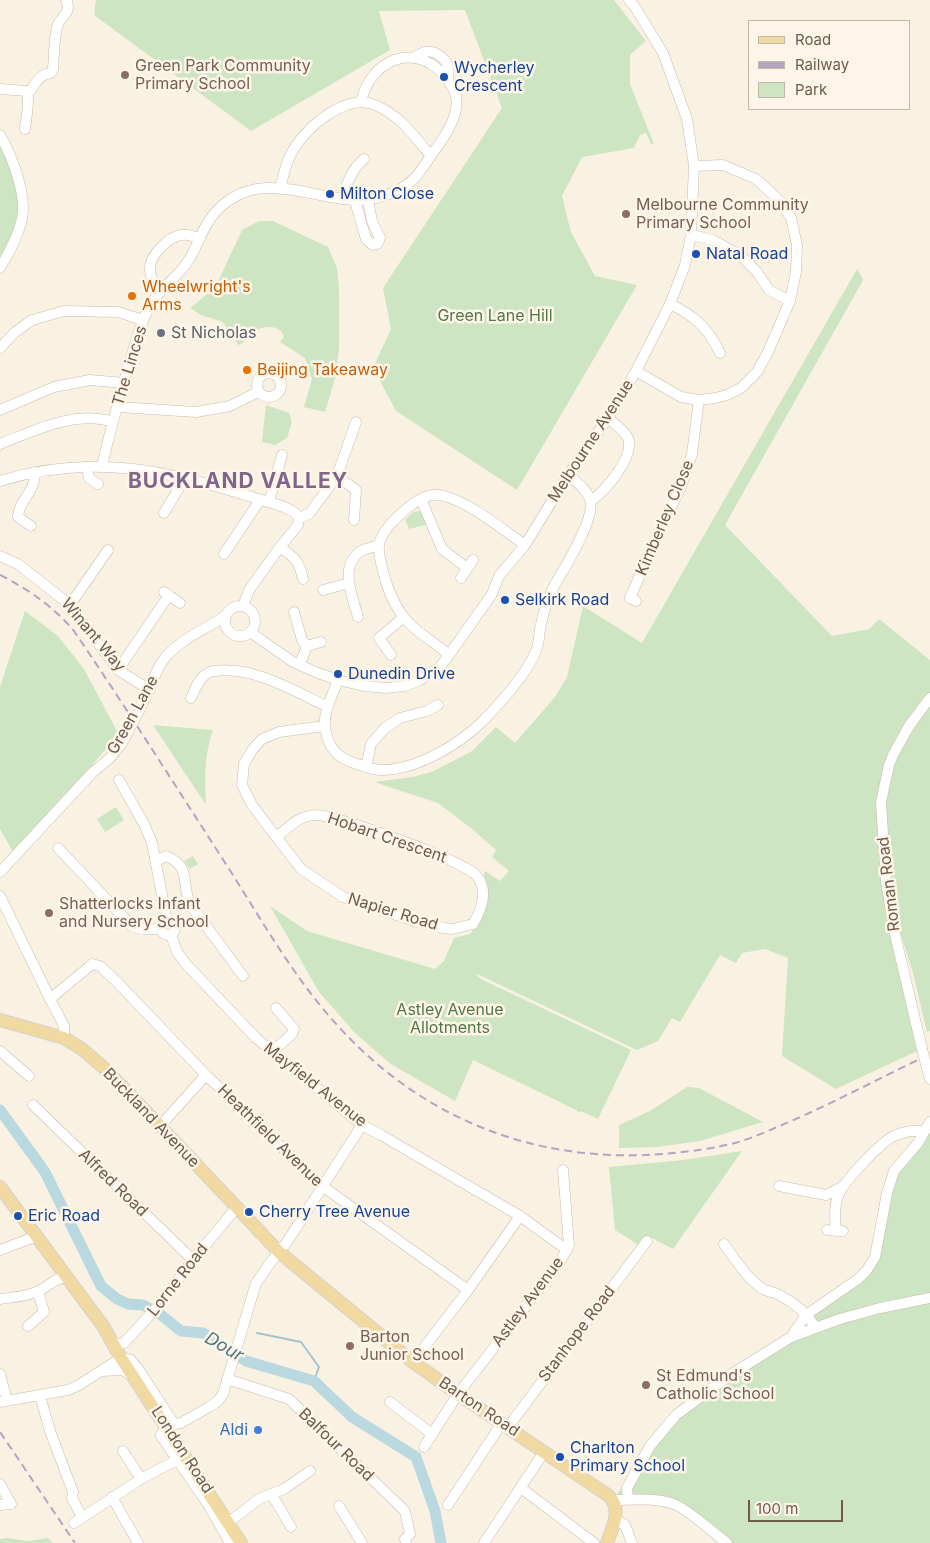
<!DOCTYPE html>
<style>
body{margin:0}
#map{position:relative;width:930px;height:1543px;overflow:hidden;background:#f9f2e3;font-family:Inter,sans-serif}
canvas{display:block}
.legend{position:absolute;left:748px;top:20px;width:162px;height:90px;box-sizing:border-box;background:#fdf6e8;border:1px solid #c4b8aa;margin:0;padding:6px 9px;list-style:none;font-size:15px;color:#6e5b4c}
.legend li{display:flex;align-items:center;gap:10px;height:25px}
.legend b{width:25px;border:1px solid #c4b8aa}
.scale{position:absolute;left:748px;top:1500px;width:95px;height:22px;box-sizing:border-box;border:2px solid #6e5b4c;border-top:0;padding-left:6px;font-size:15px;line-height:18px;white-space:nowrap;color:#6e5b4c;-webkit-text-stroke:4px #fdf6e8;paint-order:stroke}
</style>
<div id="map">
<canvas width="930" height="1543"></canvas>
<ul class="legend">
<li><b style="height:6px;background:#f1d9a2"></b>Road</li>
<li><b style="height:6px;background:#b5a3c0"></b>Railway</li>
<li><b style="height:14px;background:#cee5c3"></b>Park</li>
</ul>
<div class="scale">100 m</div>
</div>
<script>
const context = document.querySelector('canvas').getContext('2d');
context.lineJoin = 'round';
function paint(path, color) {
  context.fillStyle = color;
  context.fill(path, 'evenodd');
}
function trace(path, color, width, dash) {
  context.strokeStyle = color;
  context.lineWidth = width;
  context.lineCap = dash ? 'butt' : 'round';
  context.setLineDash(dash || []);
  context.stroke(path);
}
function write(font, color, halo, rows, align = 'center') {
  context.font = font + ' Inter,sans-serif';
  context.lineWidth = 5;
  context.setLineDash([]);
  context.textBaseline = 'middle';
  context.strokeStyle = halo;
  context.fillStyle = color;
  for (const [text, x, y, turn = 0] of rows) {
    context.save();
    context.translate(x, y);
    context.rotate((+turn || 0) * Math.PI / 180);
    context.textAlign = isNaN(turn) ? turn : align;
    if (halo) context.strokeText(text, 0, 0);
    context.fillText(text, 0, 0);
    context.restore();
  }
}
paint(new Path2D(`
 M96,0h518l32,41 -16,14v29l24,60h-3l-5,-11 -6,2 -6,13 -52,9 -20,39 9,36 24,44 42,9 -120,205 -121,-79 -23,-43 18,-39 -8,-41 119,-180 -37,-98 -86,1 11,39 -139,81 -157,-116z
 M0,135l17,40 5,42 -22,42z
 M259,221h14l55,26 9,21 2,22v58l-3,27 -11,37 -21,-5 8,-28 -7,-21 -25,-16 4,-5c-3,-13 -21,-12 -30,-5 -6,5 -8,11 -16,13l-15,-23 -22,-7 -11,-7 25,-20 27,-58z
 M857,269l6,10 -1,3 -137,243 107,111 37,-7 10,-10 51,41v33l-19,25 -31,85 12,129 25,119 -81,38 -54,-33 6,-98 -23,-9 -23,4 -6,10 -16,-8 -40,67 -8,-4 -14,23 -21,9 -160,-76v2l6,4 148,70 -33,69 -17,-8 -1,2 -6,-4 -101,-49 -18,41 -61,-35 2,-5 -3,5 -38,-33 -36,-41 -49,-86 37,25 128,38 9,-8 10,-23 16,-4c18,-23 21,-31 14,-60l1,-3 15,10 9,-10 -17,-14 4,-7 -24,-21 -34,-26 -64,-21 39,-5 21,-6 38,-20 24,-24 19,16 40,-46 12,-20 16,-71 59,37z
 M266,405l23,8 3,9 -5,16 -12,7 -13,-3z
 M418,511l5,2 6,11 -20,5 -4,-9 8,-8z
 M25,611l33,25 26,33 35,66 -106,117 -13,-23v-142z
 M930,704v327l-3,1 -14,-59 -14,-44 -11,-50 -7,-77 12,-41z
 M153,725l60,5c-9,25 -8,49 -7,75z
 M116,807l8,13 -19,12 -8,-13z
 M193,856l5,8 -8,5 -6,-8z
 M687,1087l12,1 64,34 -63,19 -42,6 -39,1v-23l31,-14z
 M930,1125v418h-203l-50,-38 -64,-5 37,-53 52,-51 113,-68 -9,-13 61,-45 27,-99z
 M742,1151l-69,98 -25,-13 -8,10 -25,-16 -6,-63 74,-7z
 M6,1538l23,3 19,-3 5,5h-53v-4z`), '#cee5c3');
trace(new Path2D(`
 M257,1333l44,9 18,25 -5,14`), '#a1c6d1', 2);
trace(new Path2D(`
 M0,1110l45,62 56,114 16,13 11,5 15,1 18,10 20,16 22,2 43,28 68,20 38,36 64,40 19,54 6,32`), '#bad8e0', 11);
const minor = new Path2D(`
 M413,58c3,-1 7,-5 11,-6 15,-3 30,13 23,27
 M0,89l27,2c3,10 -1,27 -2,38
 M28,93c9,-9 9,-18 23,-20l2,-4c1,-13 1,-34 5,-45 5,-9 14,-13 8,-24
 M0,135c12,21 27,59 22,84 -4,17 -13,34 -22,49
 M280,189c3,-12 5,-23 10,-33 12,-26 55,-64 85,-51 26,11 38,30 56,51
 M342,199c5,-16 9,-29 22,-40
 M355,201l11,38 7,6 4,-1 3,-6 -8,-17 -4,-21
 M691,235l22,5 27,15 17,17 12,18 21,11
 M161,291c-5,-6 -11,-12 -11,-20 -2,-14 18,-34 31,-36 7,-1 13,1 19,4
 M670,304c25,12 38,24 50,49
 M0,348l14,-15 18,-13 32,-9 54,1 25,8
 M636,371l45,26 18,3 16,-2 12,-3 14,-7 16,-16 10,-18 23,-53 6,-29 1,-27 -6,-27 -11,-17 -24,-22 -33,-14 -29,1
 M257 385a12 12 0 1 1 24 0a12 12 0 1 1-24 0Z
 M118,407l78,5 34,-6 28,-14
 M0,410l54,-23 36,-7 34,3
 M0,444c36,-14 74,-34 113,-22
 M102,466c7,-32 16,-63 25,-95 5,-16 9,-34 16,-50 4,-11 12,-24 20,-32 7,-8 17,-16 23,-25 9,-12 13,-27 21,-40 12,-21 34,-35 59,-36 48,-2 88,28 136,0 15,-8 23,-24 32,-37 11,-14 26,-36 22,-55 -2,-8 -8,-16 -13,-22 -31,-33 -73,-13 -82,28
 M87,467l2,11 9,6
 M337,476l19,14 -2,30
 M0,481c91,-28 167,-11 255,17 12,4 39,9 44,20
 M421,499l21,50 25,19
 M591,501c14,-10 44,-44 37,-63 -4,-8 -13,-14 -20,-20
 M269,502l13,-47
 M164,513l21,-35
 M299,518l10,-4 28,-38 19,-54
 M31,526l-13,-9c1,-19 19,-25 16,-45
 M280,547c15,11 19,13 23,32
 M224,554l36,-54
 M0,556l18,8 52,41 48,65 32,20
 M461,578l12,-18
 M323,590l26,-7
 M164,592l16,11
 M636,601l-6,-3 31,-71 20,-40 11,-33 7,-54
 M70,605l38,-55
 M225 621a15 15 0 1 1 30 0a15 15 0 1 1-30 0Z
 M243,606l6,-16 31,-43 18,-22 1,-7
 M294,612l8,28 5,6 -7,18
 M358,617c-5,-20 -20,-51 3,-66 5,-3 13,-4 18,-6
 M250,632l43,30 25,11 20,7 26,6 22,2 19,-2 15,-6 19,-12 10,-13 43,-61 7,-18 26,-31 43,-70 40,-57 28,-47 34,-67 15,-39 6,-30 3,-69 -7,-47 -24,-66 -28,-46 -6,-7
 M307,646l14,-4
 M391,655l-12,-17 25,-21
 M449,655c-12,-11 -25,-18 -36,-28 -19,-17 -27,-41 -32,-64 -1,-6 -3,-12 -2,-19 4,-14 14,-23 25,-33 11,-10 25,-20 40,-15 27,7 59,34 81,49
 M118,670l51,-75
 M338,680c-5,14 -15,32 -13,47 3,21 12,31 32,37 8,3 17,6 26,6 35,-1 75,-25 100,-49 18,-19 43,-46 53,-70 3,-6 3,-15 4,-22 3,-15 7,-29 14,-43 10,-17 42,-68 36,-86 -3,-11 -14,-18 -22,-25
 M191,698c4,-8 8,-21 17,-25 0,-1 7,-2 7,-2 39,-5 79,20 113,36
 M140,709c8,-15 13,-33 22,-47 15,-22 41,-31 63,-46
 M366,767l5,-23 14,-16 15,-10 27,-7 11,-6
 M119,780l25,44 8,19 15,78
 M277,837c11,-10 23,-22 39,-22 18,-1 148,46 160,60 13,15 6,34 -3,49l-21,5 -8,-1 -27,-6 -74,-25 -42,-28 -34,-44 -15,-20 -10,-20 2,-21 8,-14 10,-11 17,-7 46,-6
 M58,848l74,78c10,4 18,5 28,2
 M156,861l10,-5c26,11 15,27 24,48l53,72
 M0,872l92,-99 18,-15 12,-15
 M0,896l50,103 14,27v12
 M161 928a7 7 0 1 1 14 0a7 7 0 1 1-14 0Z
 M171,935l6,17 9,12 70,74 106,87 19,10 139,81 47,34
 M50,999l40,-33 2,-2 8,2 18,17 88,92 116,111 146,104
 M922,1049l-28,-119 -8,-49 -5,-79 8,-37 4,-10 16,-29 21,-28
 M0,1051l29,25
 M272,1052l20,-18 2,-5 -18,-21
 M927,1068l3,11
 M33,1105l160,155
 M160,1126l46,-51
 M779,1186l47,9 16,-8
 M827,1230l16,1
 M836,1231c-1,-12 -2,-24 2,-35 5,-14 43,-54 56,-60 10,-5 20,-6 31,-5
 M724,1244c12,16 22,34 39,45 5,3 13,3 18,7 14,7 27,19 35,32
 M0,1250l37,-14
 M0,1299c12,-2 25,-2 36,-7 11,-4 17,-13 29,-15
 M28,1326l16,-14 -6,-20
 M791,1337l15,-22 52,-36 9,-9 8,-13 12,-64 7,-22 24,-28 12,-21
 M114,1344l10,-1 34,-37 35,-46 44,-53
 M413,1362l55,-72 52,-74
 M102,1371l21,-1 10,7
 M0,1374l7,27
 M227,1379l62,20 116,112 5,23 -5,5 1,4
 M40,1396l10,35 23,61 -1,6 10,19
 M0,1402l68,-12 11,-5 42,-27 10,2 8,10 35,54
 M390,1402l42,32
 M508,1427l139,-186
 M424,1447l34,-53 102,-132 9,-17 -6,-75
 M123,1451l18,28
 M0,1484l11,20 -11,1
 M521,1488l73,55
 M272,1495l19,32
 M112,1497l26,46
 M628,1499l-1,-11 23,-42 26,-31 54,-40 61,-38 49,-18 40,-11 50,-10
 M613,1500c20,0 44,-3 63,5 14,6 37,28 51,38
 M448,1505l54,-82
 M339,1506l23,37
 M615,1519l10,6 7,18
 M226,1520l7,-1 26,-20 25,-10 26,-18
 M74,1523l67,-44 36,-19
 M230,1543l-21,-37 -48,-70v-2l13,-10 7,-1 28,-16 9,-6 5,-7 33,-111 25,-35 4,-3 77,-120
 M484,1543l60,-91`);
const major = new Path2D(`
 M0,1020l64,18 18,11 22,19 54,56 121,128 134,110 45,32 145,98c3,2 8,5 9,8 9,12 -1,31 -5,43
 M0,1187l103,139 18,32 120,185`);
trace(minor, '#c8baab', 11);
trace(major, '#d6d1cd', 14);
trace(minor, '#fff', 10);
trace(major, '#f1d9a2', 12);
trace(new Path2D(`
 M0,575c28,14 54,32 74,56 51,75 99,151 148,227 37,57 70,118 116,168 84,93 199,138 324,128 24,-2 49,-5 73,-11 21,-6 42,-16 63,-25 45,-20 88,-43 132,-64
 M0,1432l75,111`), '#b5a3c0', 2, [8, 5]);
const minorBridge = new Path2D(`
 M122,743l18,-34
 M922,1049l5,19`);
trace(minorBridge, '#c8baab', 11, []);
trace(minorBridge, '#fff', 10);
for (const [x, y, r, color] of [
 [125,75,5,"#8d6e63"],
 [444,77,5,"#1a4fb4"],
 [330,194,5,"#1a4fb4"],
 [626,214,5,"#8d6e63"],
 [696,254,5,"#1a4fb4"],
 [132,296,5,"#e8710a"],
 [161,333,5,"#6b7280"],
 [247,370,5,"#e8710a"],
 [505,600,5,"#1a4fb4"],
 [338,674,5,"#1a4fb4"],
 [49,913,5,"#8d6e63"],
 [249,1212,5,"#1a4fb4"],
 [18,1216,5,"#1a4fb4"],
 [350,1346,5,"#8d6e63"],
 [646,1385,5,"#8d6e63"],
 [258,1430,5,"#3f7fe0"],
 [560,1457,5,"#1a4fb4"]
]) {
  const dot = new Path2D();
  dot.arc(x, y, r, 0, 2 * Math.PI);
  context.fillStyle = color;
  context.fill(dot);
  trace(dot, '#fdf6e8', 2);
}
write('16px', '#785e54', '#fdf6e8', [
 ["Green Park Community",135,66],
 ["Primary School",135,84],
 ["Melbourne Community",636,205],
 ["Primary School",636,223],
 ["Shatterlocks Infant",59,904],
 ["and Nursery School",59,922],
 ["Barton",360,1337],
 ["Junior School",360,1355],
 ["St Edmund's",656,1376],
 ["Catholic School",656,1394]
], 'left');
write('16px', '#164399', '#fdf6e8', [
 ["Wycherley",454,68],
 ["Crescent",454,86],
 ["Milton Close",340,194],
 ["Natal Road",706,254],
 ["Selkirk Road",515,600],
 ["Dunedin Drive",348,674],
 ["Cherry Tree Avenue",259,1212],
 ["Eric Road",28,1216],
 ["Charlton",570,1448],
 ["Primary School",570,1466]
], 'left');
write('16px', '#c56008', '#fdf6e8', [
 ["Wheelwright's",142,287],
 ["Arms",142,305],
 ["Beijing Takeaway",257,370]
], 'left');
write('16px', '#537848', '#fdf6e8', [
 ["Green Lane Hill",495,316],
 ["Astley Avenue",450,1010],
 ["Allotments",450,1028]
]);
write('16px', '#5b616d', '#fdf6e8', [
 ["St Nicholas",171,333]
], 'left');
write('16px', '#6e5b4c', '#fdf6e8', [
 ["The Linces",130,366,-73],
 ["Melbourne Avenue",591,441,-57],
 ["Kimberley Close",665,518,-67],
 ["Winant Way",93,635,50],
 ["Green Lane",133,715,-61],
 ["Hobart Crescent",387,838,19],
 ["Roman Road",889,884,-97],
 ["Napier Road",393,912,17],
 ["Mayfield Avenue",315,1085,38],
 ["Buckland Avenue",151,1118,46],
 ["Heathfield Avenue",270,1136,44],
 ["Alfred Road",113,1183,44],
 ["Lorne Road",178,1280,-52],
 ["Astley Avenue",528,1302,-53],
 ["Stanhope Road",577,1334,-53],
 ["Barton Road",479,1407,34],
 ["Balfour Road",336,1445,44],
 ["London Road",182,1450,57]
]);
write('16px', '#366cbe', '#fdf6e8', [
 ["Aldi",248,1430]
], 'right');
write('italic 18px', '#4c7885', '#fdf6e8', [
 ["Dour",224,1347,30]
]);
context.letterSpacing = '1px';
write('bold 21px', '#80648b', '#fdf6e8', [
 ["BUCKLAND VALLEY",238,482]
]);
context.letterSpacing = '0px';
</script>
